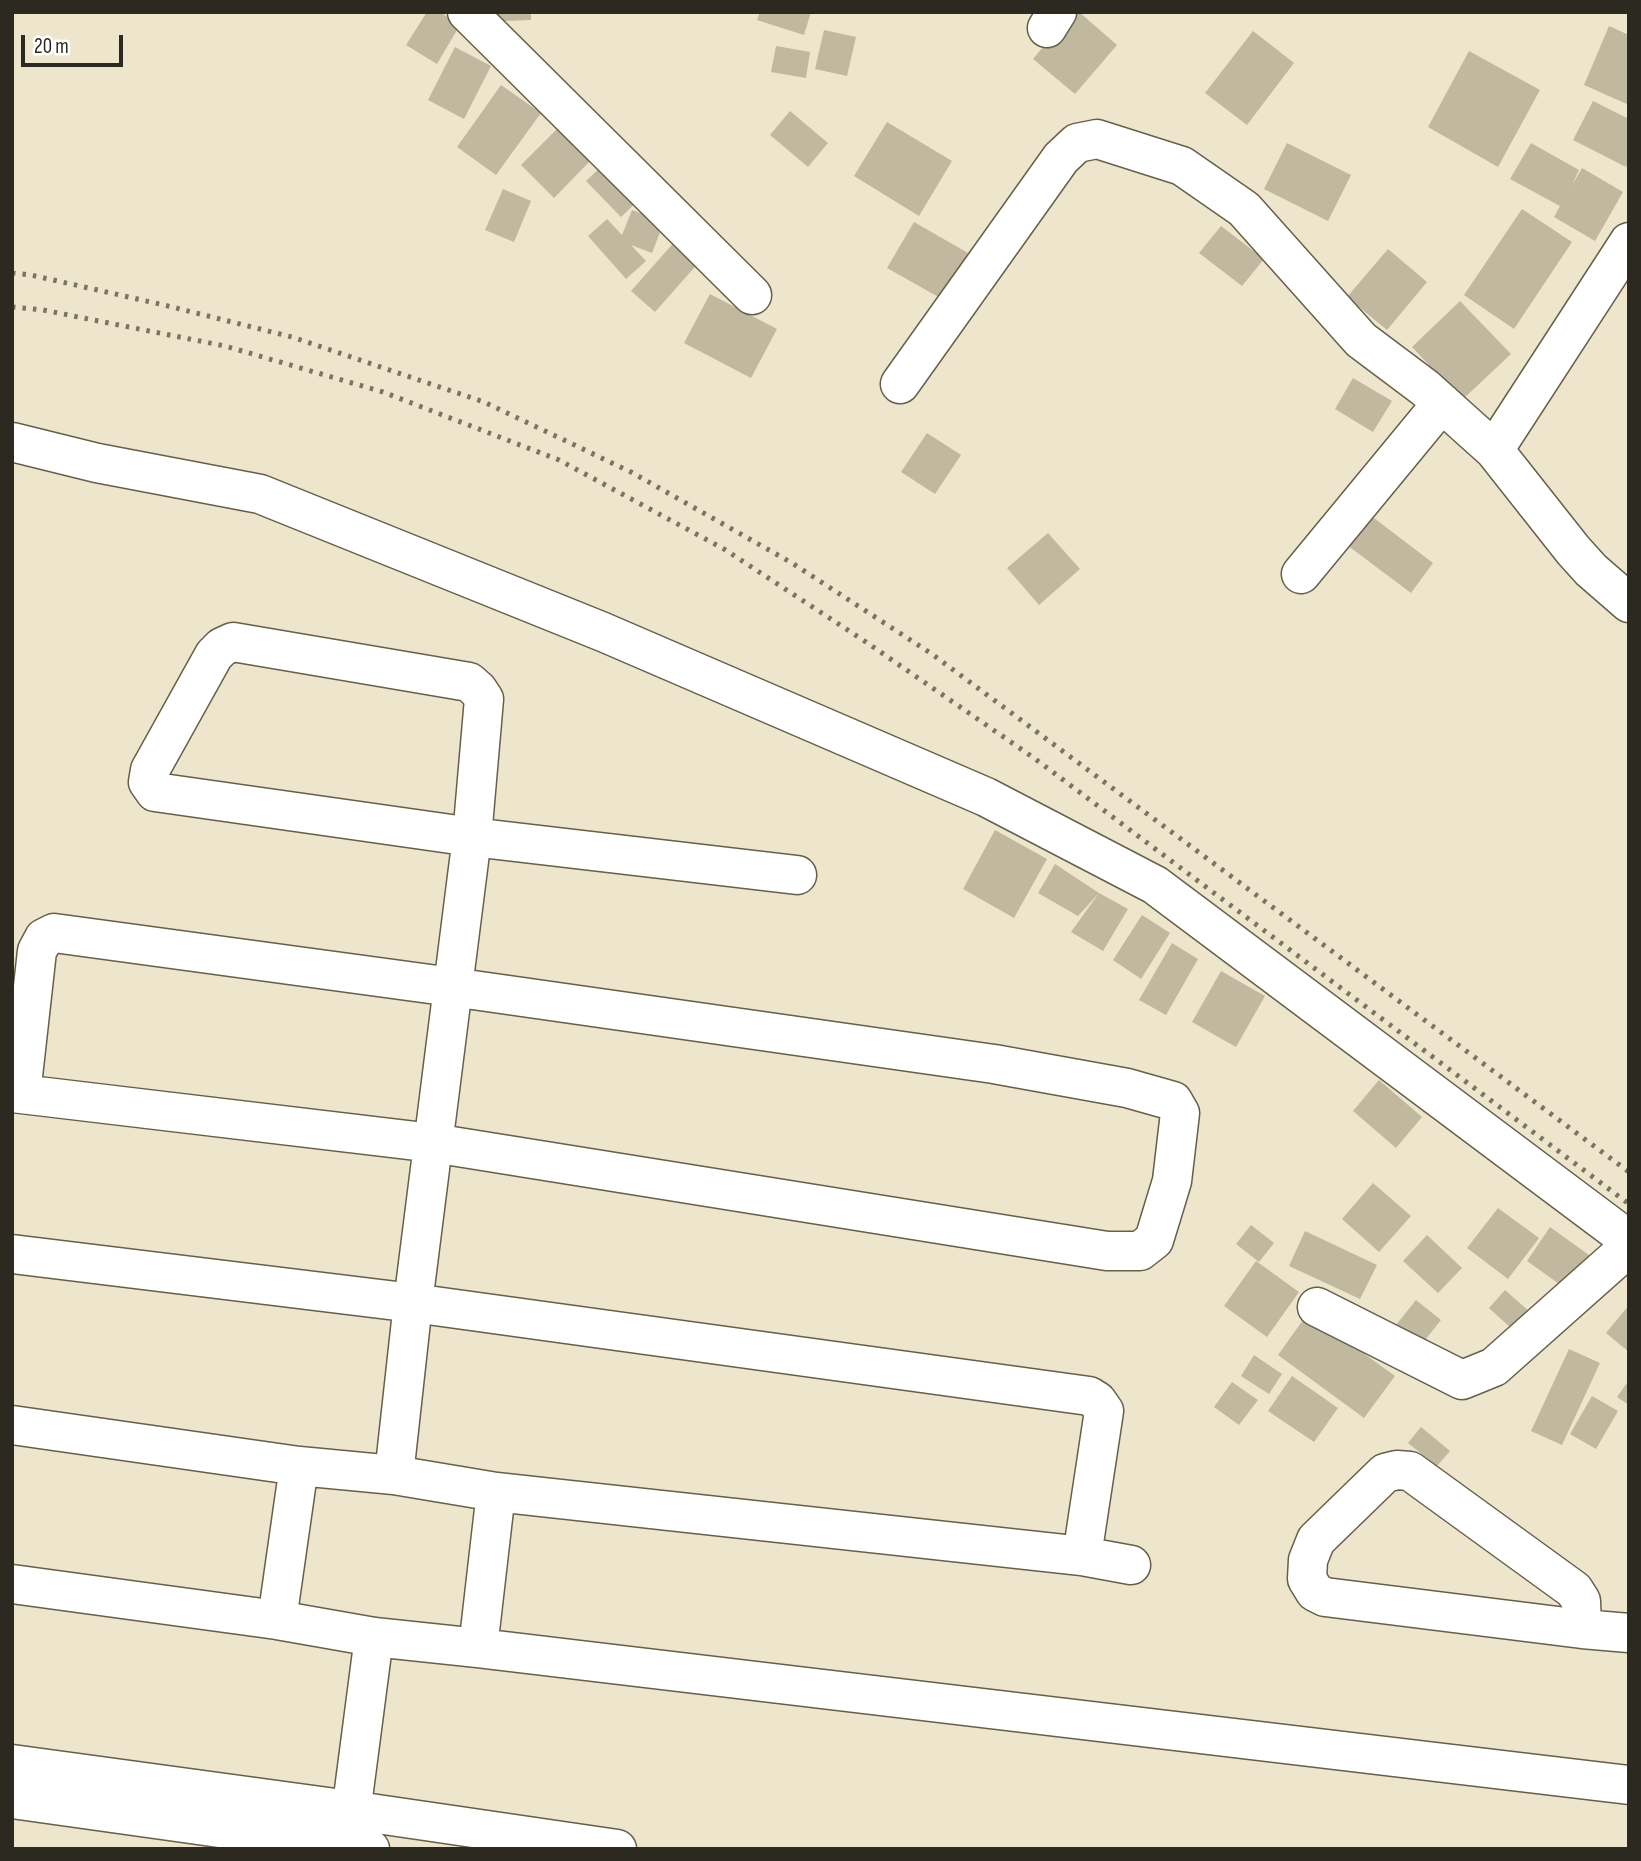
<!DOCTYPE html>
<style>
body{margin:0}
#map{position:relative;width:1641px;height:1861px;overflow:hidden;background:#eee6cc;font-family:"Sofia Sans Condensed",sans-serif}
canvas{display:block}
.frame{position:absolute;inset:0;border:14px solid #2c2920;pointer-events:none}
.scale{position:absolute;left:21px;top:35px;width:102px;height:32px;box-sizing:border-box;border:4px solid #2c2920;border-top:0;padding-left:9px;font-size:21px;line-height:24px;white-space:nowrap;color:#2c2920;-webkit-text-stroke:5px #fff;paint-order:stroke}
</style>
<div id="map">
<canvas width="1641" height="1861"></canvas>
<div class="frame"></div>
<div class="scale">20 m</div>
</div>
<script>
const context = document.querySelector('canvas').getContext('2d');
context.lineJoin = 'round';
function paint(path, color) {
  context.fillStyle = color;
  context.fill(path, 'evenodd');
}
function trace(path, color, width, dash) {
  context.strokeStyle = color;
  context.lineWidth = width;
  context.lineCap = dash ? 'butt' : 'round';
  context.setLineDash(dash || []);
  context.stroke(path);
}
paint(new Path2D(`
 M427,12h13l20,13 -23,39 -31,-19z
 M480,12h51v8l-51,2z
 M760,12h51l-7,23 -47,-15z
 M1072,12h7l38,33 -42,49 -42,-35z
 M1609,26l20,9v70l-45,-20z
 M824,30l32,7 -9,39 -32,-7z
 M1253,31l41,32 -47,62 -42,-32z
 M776,46l34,6 -4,26 -35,-6z
 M455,47l36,19 -27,53 -36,-19z
 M1469,51l71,39 -42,77 -70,-40z
 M501,85l40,28 -45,62 -39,-28z
 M1593,101l36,18v42l-3,6 -53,-27z
 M790,111l38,32 -20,24 -38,-32z
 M887,122l65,39 -33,55 -65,-40z
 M563,123l32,33 -41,42 -33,-33z
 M1287,143l64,32 -23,46 -64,-32z
 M1531,143l48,27 -8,17 11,-19 41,24 -28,49 -41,-24 6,-11 -50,-27z
 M609,159l35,36 -23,22 -35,-36z
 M503,189l28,12 -17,41 -29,-12z
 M1522,209l50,33 -58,87 -50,-34z
 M632,210l32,12 -12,31 -21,-8 15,16 -20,18 -38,-43 19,-17 15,16z
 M914,222l54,31 -26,46 -55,-31z
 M1221,226l43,33 -22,27 -43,-33z
 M677,239l24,21 -46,52 -24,-21z
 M1388,249l39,33 -40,48 -40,-33z
 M710,294l67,35 -26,49 -67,-35z
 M1460,301l51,53 -49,46 -50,-53z
 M1353,378l39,23 -19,31 -38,-23z
 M927,433l34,22 -26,39 -34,-22z
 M1366,512l67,51 -22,30 -68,-51z
 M1048,533l32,36 -41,36 -32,-37z
 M995,830l52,29 -33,59 -51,-29z
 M1055,864l44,29 29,16 -25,42 -32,-19 28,-39 -21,23 -40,-23z
 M1142,915l28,18 -29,46 -28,-19z
 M1172,943l26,16 -32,56 -27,-15z
 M1221,971l44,25 -29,51 -44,-25z
 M1379,1080l43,37 -26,31 -43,-37z
 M1373,1183l38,33 -32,36 -37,-33z
 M1498,1208l41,30 -31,41 -41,-31z
 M1251,1225l23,18 -15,19 -23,-18z
 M1550,1227l43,31 -24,33 -42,-30z
 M1305,1231l72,34 -17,34 -71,-33z
 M1427,1235l35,33 -24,25 -35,-32z
 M1256,1261l43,31 -32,45 -43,-31z
 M1505,1290l25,22 -17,18 -24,-22z
 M1416,1300l25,20 -20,25 -25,-20z
 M1629,1305v47l-23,-19z
 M1308,1313l87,63 -31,42 -86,-63z
 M1569,1349l31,14 -38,82 -31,-14z
 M1254,1355l28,19 -13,20 -28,-18z
 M1292,1376l46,32 -24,34 -46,-31z
 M1629,1380v25l-12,-8z
 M1232,1382l26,18 -19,25 -25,-18z
 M1592,1396l26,15 -22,38 -26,-15z
 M1421,1427l29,24 -13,15 -29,-23z`), '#c0b89f');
const minor = new Path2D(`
 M467,12l285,283
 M1047,28l10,-16
 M900,384l161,-226 16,-15 20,-4 85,27 62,43 117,131 64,48 69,62 79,100 18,20 38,33
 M12,442l85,21 163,31 343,138 383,165 169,88 474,355
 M1494,450l135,-208
 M1301,574l141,-171
 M12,1093l9,1 412,49 674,108h33l14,-11 18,-59 8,-68 -7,-12 -46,-13 -133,-24 -542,-77 -398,-54 -10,5 -7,13 -16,143
 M12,1254l401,49 676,93 8,5 7,10 -22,145
 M1317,1307l145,73 32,-13 135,-120
 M12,1425l287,41 95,9 102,17 586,64 49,9
 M394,1475l19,-172 59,-466 12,-138 -6,-9 -9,-8 -236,-40 -11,5 -8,8 -64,115 -2,12 7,10 317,45 325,38
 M12,1584l265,36 97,17 104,11 1151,137
 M277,1620l22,-154
 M1582,1629l-1,-28 -7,-11 -164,-119 -13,-1 -12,3 -69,67 -8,20 -1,19 8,13 10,5 257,32 47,4
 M478,1648l18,-156
 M12,1764l338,46 267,39
 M12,1799l358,50
 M348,1836l26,-199`);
trace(minor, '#665f49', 41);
trace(minor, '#fff', 38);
trace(new Path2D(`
 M12,273l19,2 133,30 128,32 192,65 147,70 161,91 140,91 697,518
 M12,307l31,3 182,36 158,46 176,68 165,89 142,93 168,116 595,446`), '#797464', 5, [3.5, 7]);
</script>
